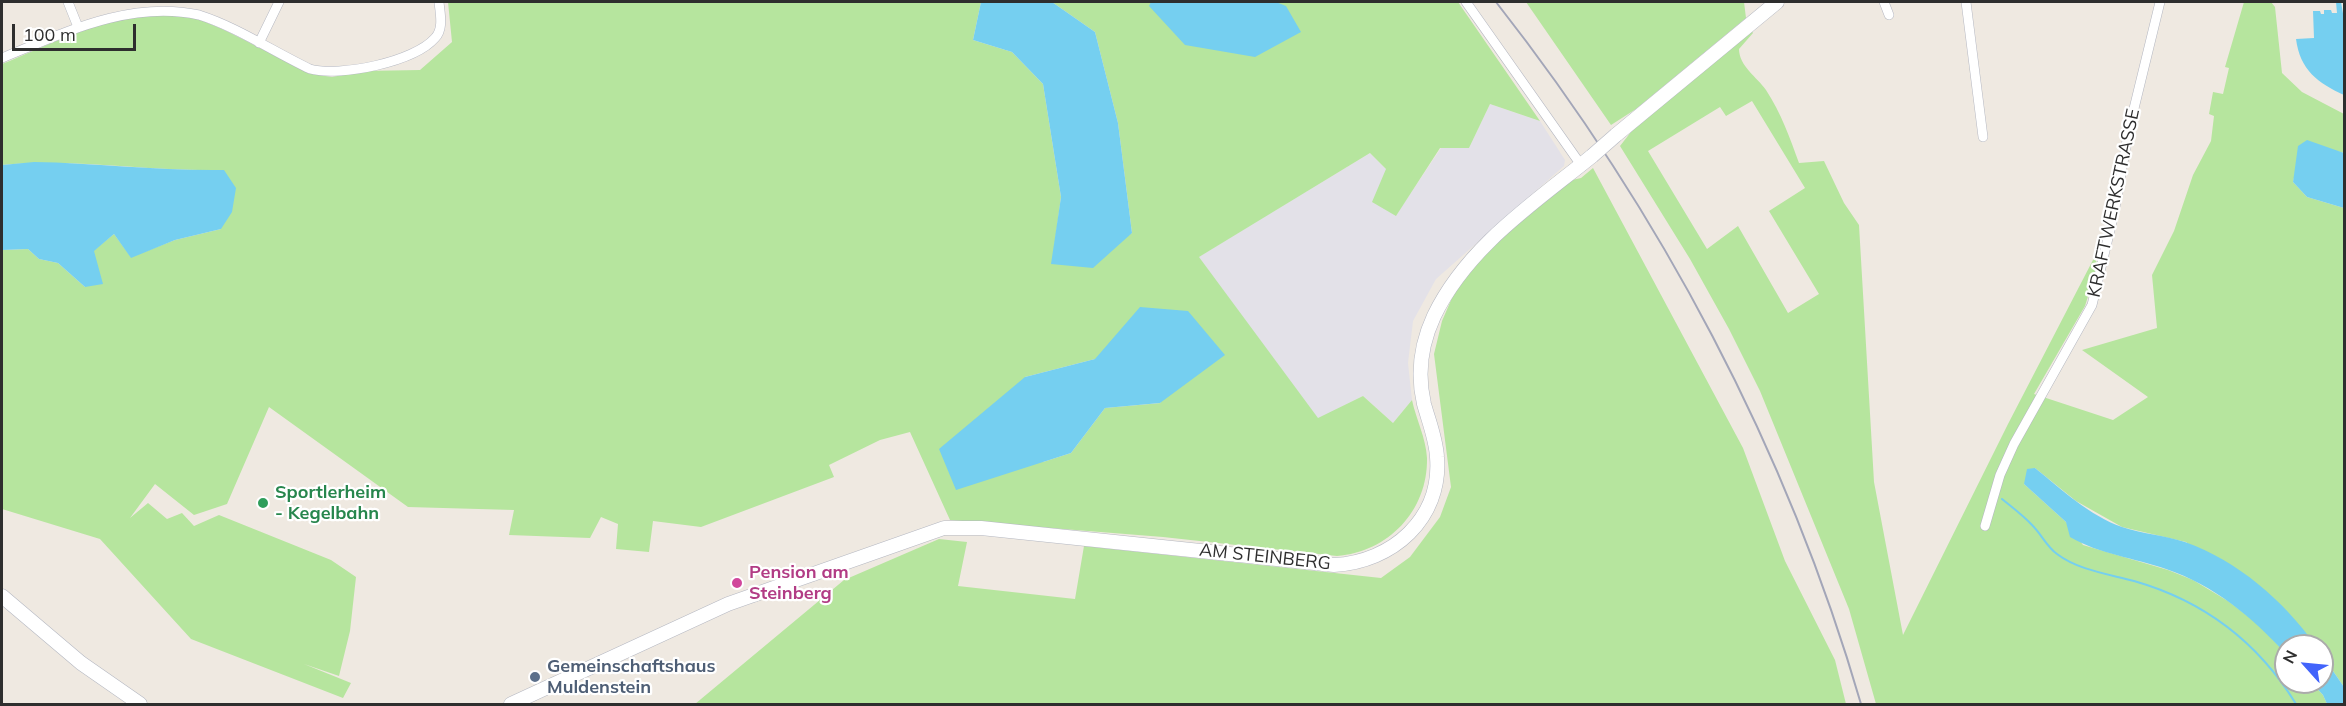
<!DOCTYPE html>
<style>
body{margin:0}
#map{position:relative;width:2346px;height:706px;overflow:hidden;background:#efe9e1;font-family:Mulish,sans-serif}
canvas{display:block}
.frame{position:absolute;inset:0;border:3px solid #2e2e2e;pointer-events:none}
.north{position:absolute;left:2274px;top:634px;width:60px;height:60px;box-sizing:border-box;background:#fff;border:2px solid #ababab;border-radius:50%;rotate:297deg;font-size:16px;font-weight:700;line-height:24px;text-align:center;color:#2e2e2e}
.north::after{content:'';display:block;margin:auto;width:21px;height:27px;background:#4264fb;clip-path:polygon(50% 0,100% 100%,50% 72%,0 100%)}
.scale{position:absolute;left:12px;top:24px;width:124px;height:27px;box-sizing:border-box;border:3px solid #2e2e2e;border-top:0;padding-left:8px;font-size:18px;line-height:21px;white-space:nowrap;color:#2e2e2e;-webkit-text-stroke:4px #fff;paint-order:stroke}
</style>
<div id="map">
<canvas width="2346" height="706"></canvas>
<div class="frame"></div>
<div class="north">N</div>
<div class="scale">100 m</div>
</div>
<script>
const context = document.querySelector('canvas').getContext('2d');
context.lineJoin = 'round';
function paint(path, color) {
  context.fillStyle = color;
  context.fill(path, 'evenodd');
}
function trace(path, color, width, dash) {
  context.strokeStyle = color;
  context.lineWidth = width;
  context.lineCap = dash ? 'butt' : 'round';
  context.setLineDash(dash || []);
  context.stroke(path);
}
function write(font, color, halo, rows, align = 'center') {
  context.font = font + ' Mulish,sans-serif';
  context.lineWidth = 4.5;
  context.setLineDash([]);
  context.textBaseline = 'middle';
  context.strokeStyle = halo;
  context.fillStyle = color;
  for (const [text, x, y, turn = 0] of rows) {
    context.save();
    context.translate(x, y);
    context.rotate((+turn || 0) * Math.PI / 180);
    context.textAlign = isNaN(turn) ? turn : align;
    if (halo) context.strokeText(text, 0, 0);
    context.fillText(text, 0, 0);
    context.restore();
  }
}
paint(new Path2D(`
 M1490,104l50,17 25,39 -1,6 -128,113 -23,42 -5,42 4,37 -19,23 -30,-27 -45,23 -120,-162 172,-104 16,16 10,46 45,-67h28z`), '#e3e1e8');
paint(new Path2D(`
 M448,2h533l-8,38 39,12 31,32 18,113 -9,67 80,-31 -14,-110 -23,-91 -43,-30h406l82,119 -50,-17 -21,44h-29l-44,68 -24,-14 14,-33 -16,-16 -171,104 119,161 45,-22 30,27 19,-23c4,19 14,38 15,58 1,53 -39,94 -90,98l-174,-19 -213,-17 -40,-88 -30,8 -51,25 5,12 -133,50 -48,-6 -4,31 -33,-3 2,-25 -17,-7 -11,21 -81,-3 5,-25 -106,-3 -139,-100 -42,97 -33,11 -39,-31 -25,34 18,-15 19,16 15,-6 12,13 25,-11 112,45 25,17 -6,54 -11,45 -35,-12 47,19 -8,15 -152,-59 -91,-100 -98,-30v-259l26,-1 11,10 19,4 27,24 9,-37 20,-16 17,23 44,-17 46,-11 3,-59c-74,2 -148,-12 -222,-5v-101c55,-22 128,-63 189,-47 37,11 84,41 121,57l20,3 32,-6 56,-1 32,-28zM1095,359l66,44 -56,5 -34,45 -28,9 -18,-85z
 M1526,2h218l2,16 -110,91 -25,16z
 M2244,2h27l4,5 7,66 20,19 42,22v39l-24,-6 -23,17 -4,18 14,15 37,11v479l-22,-32v-9h-6l-6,-8 -124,-96 -64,-15 -46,-26 -41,-33 -11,16 42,38 17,23 85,25 25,10 35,21 33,25 25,28v28h25l12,13 4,9h-451l-27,-95 -89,-218 -31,-62 -39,-70 -70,-113 18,-23 113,-93 2,3 -14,16c0,17 18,28 27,41 15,23 24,48 33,73l25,-2 20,42 15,22 15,257 29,153 105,-211 86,-166 4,6 -13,42 -51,88 79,26 35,-23 -66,-47 75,-22 -5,-53 22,-44 19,-56 18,-34 3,-25 -5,-2 4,-22 10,2 6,-26 -4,-1zM1752,101l53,87 -36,23 50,83 -31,19 -50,-87 -31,23 -59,-98 72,-44 6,9z
 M1593,168l150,280 42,113 50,99 11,44h-1151l149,-124 95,-41 28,3 -9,44 117,13 9,-53 297,32 29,-21 30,-40 11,-30 -17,-133 8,-33 16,-37 31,-36 83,-68 9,-2z`), '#b6e59e');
paint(new Path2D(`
 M981,2h71l43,30 23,91 14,110 -39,35 -42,-4 10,-67 -18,-113 -31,-32 -39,-12z
 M1151,2h125l10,4 15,26 -46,25 -70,-12 -36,-39z
 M2336,2h5l3,17v76c-26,-12 -44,-25 -48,-56l18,-1 -1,-27h7l1,3h3v-4h7l1,3h5z
 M2307,140l37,13v55l-37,-11 -14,-15 5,-36z
 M34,162c63,1 127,9 190,8l12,18 -4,24 -11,17 -46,11 -44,18 -17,-24 -20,17 9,33 -18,3 -27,-24 -19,-4 -11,-10 -26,1v-85z
 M1140,307l48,4 37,44 -65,48 -55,5 -34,45 -115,37 -17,-41 86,-72 70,-18z
 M2035,468c26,21 55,48 87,59 20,7 42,8 63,15 53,19 98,58 131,104h-30v8c-33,-36 -72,-69 -120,-85 -31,-11 -67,-15 -96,-32l-4,-15 -42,-38 3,-15z
 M2322,655l22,32v17h-17l-4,-9 -12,-13h11z`), '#75cff0');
trace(new Path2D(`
 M2002,499c11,9 22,17 31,27 8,8 14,21 24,28 21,16 51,20 77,27 70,20 124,61 162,123`), '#75cff0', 2);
const minor = new Path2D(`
 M68,2l10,25
 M1466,2l115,163
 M1884,2l5,13
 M1966,2l17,135
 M259,43l20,-41
 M2,58c62,-25 128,-58 197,-43 38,12 75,37 111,54 30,8 104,-7 125,-31 9,-9 5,-25 4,-36
 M1985,526l15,-51 14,-31 78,-139 22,-92 15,-84 31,-127`);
const secondary = new Path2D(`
 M1616,135l161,-133
 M2,596l79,67 59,41
 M511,704l217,-100 216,-76h37l353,37c58,-3 108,-46 103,-108 -1,-18 -8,-35 -13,-53 -7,-30 -3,-60 10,-88 33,-69 100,-113 158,-160`);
trace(minor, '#b4b7c1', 10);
trace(secondary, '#b4b7c1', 15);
trace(minor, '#fff', 9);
trace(secondary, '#fff', 14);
trace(new Path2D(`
 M1496,2c164,209 291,447 365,702`), '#a3a6b8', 2);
const secondaryBridge = new Path2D(`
 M1592,156l24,-21`);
trace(secondaryBridge, '#b4b7c1', 15, []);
trace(secondaryBridge, '#fff', 14);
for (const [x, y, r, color] of [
 [263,503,6,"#2e9e5b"],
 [737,583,6,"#d1479c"],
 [535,677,6,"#5c6f8a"]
]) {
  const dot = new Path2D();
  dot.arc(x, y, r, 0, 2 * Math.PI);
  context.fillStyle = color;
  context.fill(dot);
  trace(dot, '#fff', 2);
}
write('18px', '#2e2e2e', '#fff', [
 ["KRAFTWERKSTRASSE",2114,203,-78],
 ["AM STEINBERG",1265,557,6]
]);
write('bold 18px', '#27864d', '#fff', [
 ["Sportlerheim",275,493],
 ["- Kegelbahn",275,514]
], 'left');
write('bold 18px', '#b23c85', '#fff', [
 ["Pension am",749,573],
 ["Steinberg",749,594]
], 'left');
write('bold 18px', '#4e5e75', '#fff', [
 ["Gemeinschaftshaus",547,667],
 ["Muldenstein",547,688]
], 'left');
</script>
